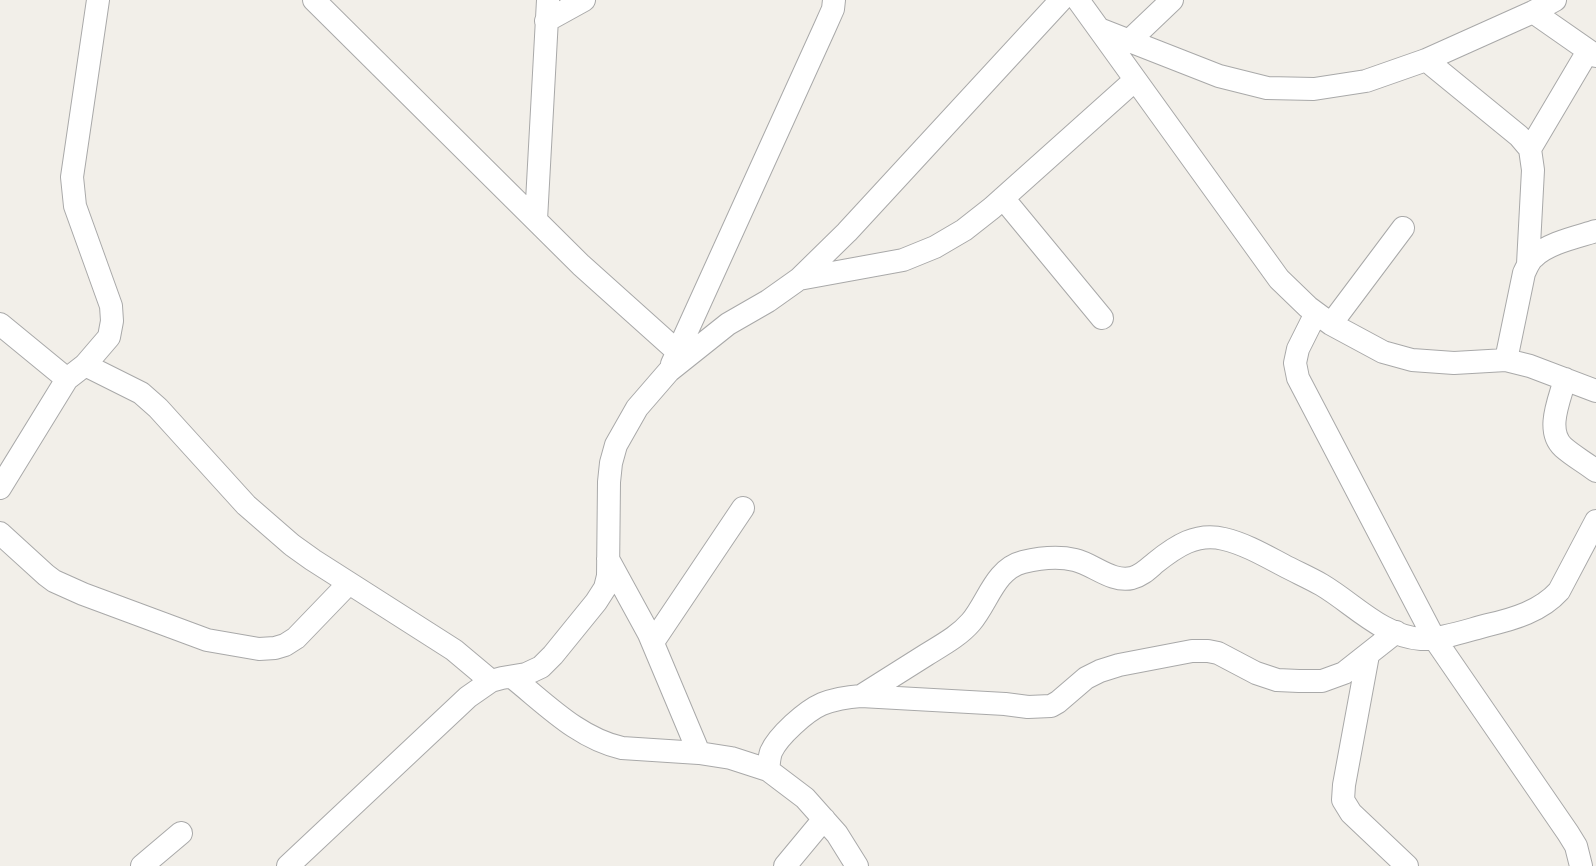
<!DOCTYPE html>
<style>
body{margin:0}
canvas{display:block;background:#f2efe9}
</style>
<canvas width="1596" height="866"></canvas>
<script>
const context = document.querySelector('canvas').getContext('2d');
context.lineJoin = 'round';
function trace(path, color, width, dash) {
  context.strokeStyle = color;
  context.lineWidth = width;
  context.lineCap = dash ? 'butt' : 'round';
  context.setLineDash(dash || []);
  context.stroke(path);
}
const minor = new Path2D(`
 M314,0l267,265 97,87
 M1078,0l201,279 29,28 23,17 52,28 29,8 42,3 52,-3 24,6 66,25
 M1533,12l63,44
 M546,21l38,-21
 M1099,29l120,47 48,12 47,1 52,-8 60,-21 107,-48 22,-12
 M1129,41l43,-41
 M1426,60l93,76 11,13 3,21 -5,94
 M1530,149l58,-98
 M1003,198l99,120
 M536,220l12,-220
 M799,279l104,-19 32,-13 29,-17 28,-22 143,-128
 M1316,313l-18,36 -3,14 3,15 136,260 134,195 8,13 5,20
 M0,324l67,55
 M1331,324l72,-96
 M1506,360l18,-87c3,-6 5,-12 10,-16 14,-14 43,-20 62,-26
 M672,364l153,-337 8,-18 1,-9
 M85,365l56,28 17,15 88,97 46,40 21,15 141,90 37,31
 M1565,379c-5,20 -20,51 -2,68 10,9 23,16 33,24
 M0,488l67,-109 18,-14 24,-28 3,-16 -1,-15 -36,-100 -3,-29 26,-177
 M0,533l46,42 8,6 29,13 124,46 52,9 16,-1 10,-3 11,-7 53,-55
 M608,559l41,75 50,119
 M653,642l90,-134
 M1368,655l-24,130 -1,15 8,13 56,53
 M512,677c34,27 66,61 110,71l77,5 32,5 37,12 37,28 32,36 20,32
 M861,696c22,-14 43,-27 65,-41 16,-10 33,-19 45,-33 17,-20 24,-53 52,-60 17,-4 35,-6 52,-2 18,4 37,23 57,18 9,-2 16,-9 23,-15 21,-17 42,-31 69,-24 21,5 40,16 59,26 13,7 27,13 39,20 32,19 60,51 99,54 20,1 47,-9 67,-14 26,-6 53,-14 71,-34l37,-70
 M768,770c1,-6 1,-12 3,-18 7,-16 35,-41 51,-48 13,-5 25,-7 39,-8l144,8 23,3 23,-1 7,-4 28,-24 14,-7 19,-6 73,-14h16l10,2 38,20 21,7 22,1h23l22,-8 52,-41
 M142,866l39,-33
 M288,866l180,-169 23,-16 11,-3 24,-4 15,-7 12,-12 43,-53 9,-14 3,-12 1,-94 2,-19 5,-18 21,-37 32,-37 59,-47 40,-23 31,-22 48,-47 214,-232
 M785,866l39,-47`);
trace(minor, '#a9a9a9', 24);
trace(minor, '#fff', 22);
</script>
